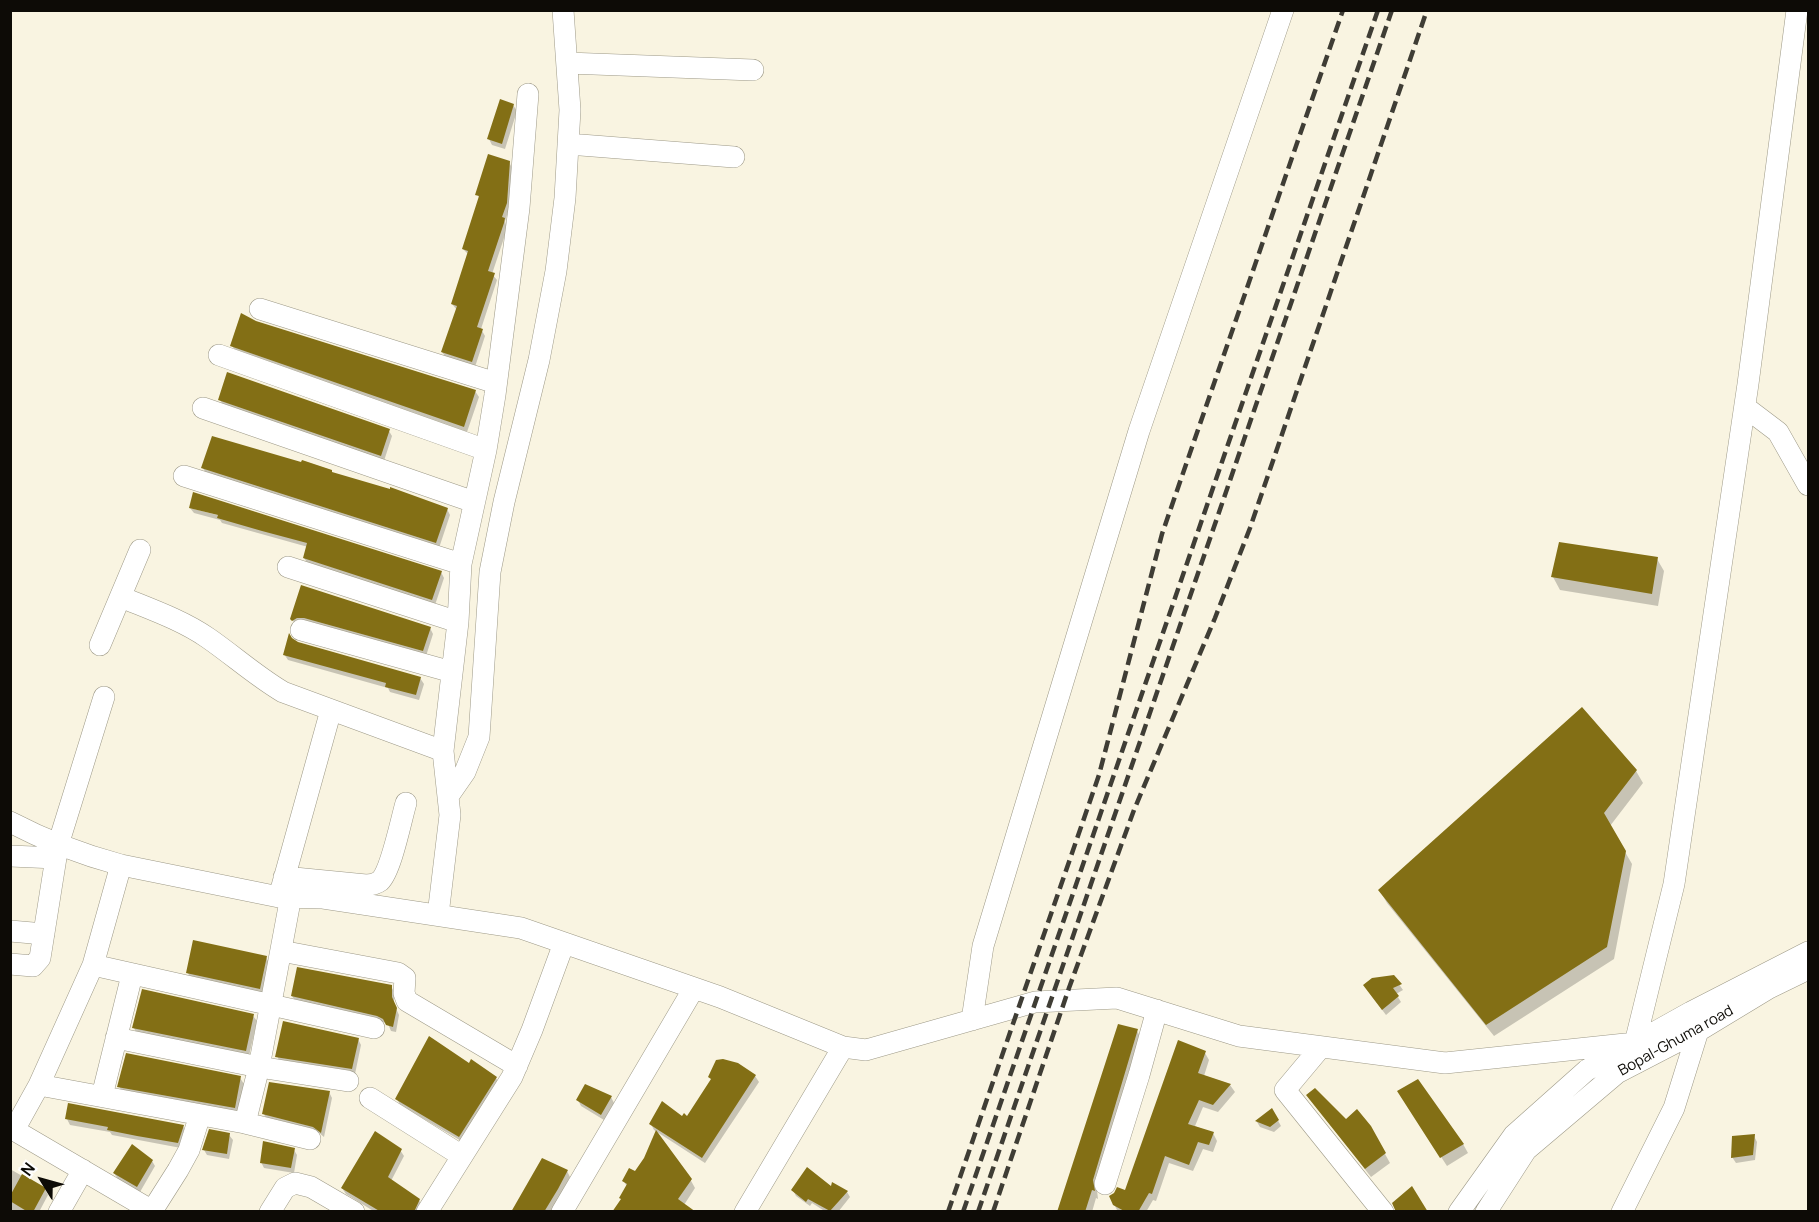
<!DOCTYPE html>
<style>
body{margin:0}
#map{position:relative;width:1819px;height:1222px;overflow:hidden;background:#f9f4e1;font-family:Manrope,sans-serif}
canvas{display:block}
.frame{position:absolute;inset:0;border:12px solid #0d0b06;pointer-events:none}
.north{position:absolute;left:12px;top:1150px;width:60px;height:60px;-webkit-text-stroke:4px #fff;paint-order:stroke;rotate:307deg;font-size:16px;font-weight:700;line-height:24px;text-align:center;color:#0d0b06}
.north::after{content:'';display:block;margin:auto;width:21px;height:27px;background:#0d0b06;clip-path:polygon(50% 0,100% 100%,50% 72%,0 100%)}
</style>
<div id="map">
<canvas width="1819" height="1222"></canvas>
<div class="frame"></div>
<div class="north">N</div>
</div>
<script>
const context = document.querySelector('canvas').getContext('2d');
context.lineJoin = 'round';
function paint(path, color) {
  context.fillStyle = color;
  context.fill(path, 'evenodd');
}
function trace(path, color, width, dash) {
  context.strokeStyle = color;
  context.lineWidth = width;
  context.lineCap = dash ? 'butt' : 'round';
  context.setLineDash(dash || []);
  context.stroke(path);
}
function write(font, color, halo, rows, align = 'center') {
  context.font = font + ' Manrope,sans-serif';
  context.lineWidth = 4.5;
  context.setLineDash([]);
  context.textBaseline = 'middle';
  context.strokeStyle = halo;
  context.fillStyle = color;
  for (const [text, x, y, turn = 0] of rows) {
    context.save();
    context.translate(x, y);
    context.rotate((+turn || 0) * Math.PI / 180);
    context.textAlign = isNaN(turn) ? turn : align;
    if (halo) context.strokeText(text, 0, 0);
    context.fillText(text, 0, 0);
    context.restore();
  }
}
paint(new Path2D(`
 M513,105l4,6 -12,38 -13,-4 -3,-6z
 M509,162l3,6 -3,41 -4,12 2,8 -15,45 5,6 -16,49 4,7 -10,31 -29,-9 -4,-6 15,-42 -5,-6 17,-49 -6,-6 17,-50 -3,-5z
 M256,323l219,68 4,6 -12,35 -232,-81 -3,-6z
 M220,400l169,31 3,5 -8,25 -161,-56z
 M203,468l128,3 2,3 114,35 3,6 -11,33 -233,-74z
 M190,508l251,64 3,6 -9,27 -127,-41 -4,-6 4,-11 -86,-24 -2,-3 -26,-7z
 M1657,559l7,12 -6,35 -98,-16 -7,-13z
 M302,586l128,42 3,6 -7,22 -130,-30 -4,-7z
 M297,644l123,34 4,6 -5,16 -29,-8 -2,-4 -100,-28 -4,-6z
 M1636,771l7,12 -33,43 22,38 -18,95 -120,77 -107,-133 -7,-12z
 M266,957l3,6 -6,31 -72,-16 -4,-6z
 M1394,977l9,13 -7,4 5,8 -15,13 -18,-24z
 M391,986l3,6v12l5,11 -3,17 -5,-1 -3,-7 -7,-3 -85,-19 -4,-6z
 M253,1016l4,5 -8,35 -112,-22 -3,-6z
 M1119,1026l18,5 5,8 -45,151 1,9 -2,-1 -4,14h-34z
 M358,1039l3,6 -6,29 -75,-12 -3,-6z
 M1205,1053l4,7 -5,16 26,9 5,7 -17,20 -15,-5 -8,19 18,7 4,8 -4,11 -10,-3 -10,22 -24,-8 -13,38 -3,-1 -7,12h-28l-4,-8 12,-12z
 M755,1076l4,6 -54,81 -51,-33 -3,-6 37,-6z
 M240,1078l4,6 -6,29 -116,-21 -3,-6z
 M496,1078l3,6 -36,58 -63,-37 -3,-6z
 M329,1092l3,6 -8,39 -6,-5 -51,-12 -3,-6z
 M1308,1096l38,25 24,6 20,36 -19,14z
 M611,1097l3,6 -10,17 -23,-14 -3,-6z
 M1404,1100l59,44 5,9 -21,13z
 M1272,1110l9,16 -7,6 -14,-5 -3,-5z
 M67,1119l116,7 3,6 -5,16 -69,-13 -2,-3 -40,-7z
 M229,1135l4,5 -4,19 -22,-4 -3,-5z
 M1754,1136l3,6 -2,18 -19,3 -4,-6z
 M294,1150l3,5 -3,18 -30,-5 -3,-6z
 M400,1150l4,6 -13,25 28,19 3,6 -2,6h-45l-29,-18 -4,-6z
 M152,1161l3,5 -15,26 -22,-13 -4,-6z
 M10,1169l35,20 3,6 -9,17h-29z
 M567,1171l3,6 -19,35h-35z
 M635,1173l55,6 5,9 -11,17 -62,-5 5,-13 -3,-6z
 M831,1188l16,4 3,5 -12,15h-12l-14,-9 -2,3 -14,-10 -3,-6z`), '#0003');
paint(new Path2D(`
 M500,99l14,5 -12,40 -15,-5z
 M488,154l22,7 -3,42 -5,14 3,1 -1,5 -16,48 7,2 -18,54 6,2 -11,33 -31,-10 16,-46 -6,-2 17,-53 -6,-2 17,-53 -4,-1z
 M241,313l15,8 220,69 -12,37 -234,-81z
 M227,372l163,57 -9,27 -163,-56z
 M212,436l89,26 1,-2 30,10v2l58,17v-2l58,21 -12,35 -235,-75z
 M193,492l249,79 -10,29 -129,-42 4,-15 -45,-12 -45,-13 1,-3 -29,-7z
 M1559,542l99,15 -6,37 -101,-17z
 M301,585l130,42 -8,24 -119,-33h-7l-5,3 -2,-2z
 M289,633l3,5 6,4 123,35 -5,18 -31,-8 1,-4 -103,-28z
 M1582,707l55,63 -33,43 22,38 -19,96 -121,78 -108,-135z
 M193,940l74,16 -7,33 -74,-16z
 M297,967l95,18v12l5,11 -4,19 -7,-2 -3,-6 -6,-3 -86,-20z
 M1394,975l8,9 -9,4 6,8 -17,14 -19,-25 9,-7z
 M142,989l112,25 -8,37 -114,-23z
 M283,1021l76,17 -7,31 -77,-12z
 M1118,1024l20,5 -45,151 2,11 -3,-1 -7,22h-28z
 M429,1036l40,27 2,-4 26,18 -38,60 -64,-38z
 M1178,1040l28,11 -8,22 33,11 -18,21 -14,-5 -11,24 26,8 -5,13 -11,-3 -9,23 -24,-9 -13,38 -3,-1 -11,19h-12l-13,-7 -4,-9 5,-3 3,-6 8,3z
 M126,1053l115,23 -6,32 -118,-21z
 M723,1059l15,4 18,12 -54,83 -53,-34 13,-23 20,15 2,-3 3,3 24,-37 -3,-2 8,-17z
 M1418,1079l46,65 -24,14 -43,-67z
 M269,1082l61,9 -9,42 -8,-6 -51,-13z
 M585,1084l27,12 -11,19 -25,-15z
 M1315,1088l31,31 11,-10 14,17 15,27 -21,16 -59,-74z
 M68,1103l116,22 -6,18 -41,-7 -30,-6 1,-3 -43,-8z
 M1272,1108l7,12 -9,7 -15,-6z
 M209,1129l21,4 -3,21 -25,-4z
 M656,1130l36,49 -14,20 18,13h-84l9,-13 -2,-1 8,-14 -5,-3 7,-13 6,3 9,-13z
 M375,1131l27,18 -14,28 32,22 -6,13h-33l-40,-24z
 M1755,1134l-2,21 -22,3 1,-22z
 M263,1141l32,7 -4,20 -31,-5z
 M132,1144l21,16 -16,27 -24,-14z
 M542,1158l26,12 -10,19 -14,23h-33z
 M807,1167l24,19 1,-4 16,9 -18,20 -22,-12 -2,3 -15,-12z
 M22,1174l24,14 -13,24h-5l-18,-11v-5z
 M1412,1186l16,26h-32l-4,-9z`), '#836f15');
const minor = new Path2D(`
 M567,63l186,7
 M568,144l166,13
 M260,309l236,74
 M219,355l267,95
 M1745,407l33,25 30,53
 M203,408l271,94
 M184,476l277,88
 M288,567l170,55
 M121,597c29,12 61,23 87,41 26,18 48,38 75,54l160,59
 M301,630l151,42
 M100,645l40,-95
 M449,795l16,-23 14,-35 11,-165 14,-70 35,-142 17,-89 9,-73 5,-88 -7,-100
 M10,822c38,20 70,32 111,43
 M10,856l46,2
 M284,877l82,8c5,0 10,-1 14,-4 11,-10 21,-61 26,-78
 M279,897l52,-187
 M438,915l12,-100 -7,-64 15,-129 3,-58 25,-114 9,-55 24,-187 9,-114
 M10,931l34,3
 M281,951l117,22 7,5 -1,15 3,8 110,65
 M10,964l23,2 7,-8 18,-113 46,-148
 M93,965l281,63
 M972,1020l11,-74 156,-515 144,-421
 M116,1038l143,29 89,14
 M1321,1047l-36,43 98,122
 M39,1085l206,38 65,16
 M102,1096l30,-121
 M370,1098l92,58
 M245,1123l14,-56 32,-171
 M10,1129l4,1 25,-45 54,-120 28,-100 158,32 44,1 198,30 199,69 123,50 23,3 169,-48 82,-4 122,38 206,27 190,-20 39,-159 74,-500 49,-374
 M14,1130l140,82
 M1105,1184l34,-109 18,-65
 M152,1211l26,-41 11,-20 11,-35
 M59,1212l24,-42
 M270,1212l15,-24 10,-5 16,4 43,25
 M427,1212l85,-135 20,-47 32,-87
 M562,1212l132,-224
 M745,1212l98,-165
 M1459,1212l55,-77 73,-65 104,-58 117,-60
 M1486,1212l40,-62 91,-77 81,-42 71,-43 39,-19
 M1622,1212l52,-104 24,-77`);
trace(minor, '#9d9987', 22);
trace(minor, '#fff', 21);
trace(new Path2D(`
 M948,1212l151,-437 63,-241 181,-524
 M963,1212l415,-1202
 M978,1212l414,-1202
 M993,1212l76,-224 65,-178 81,-192 35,-90 177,-518`), '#3f3d35', 4.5, [12, 6]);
write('15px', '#0d0b06', '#fff', [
 ["Bopal-Ghuma road",1676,1041,-29]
]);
</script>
